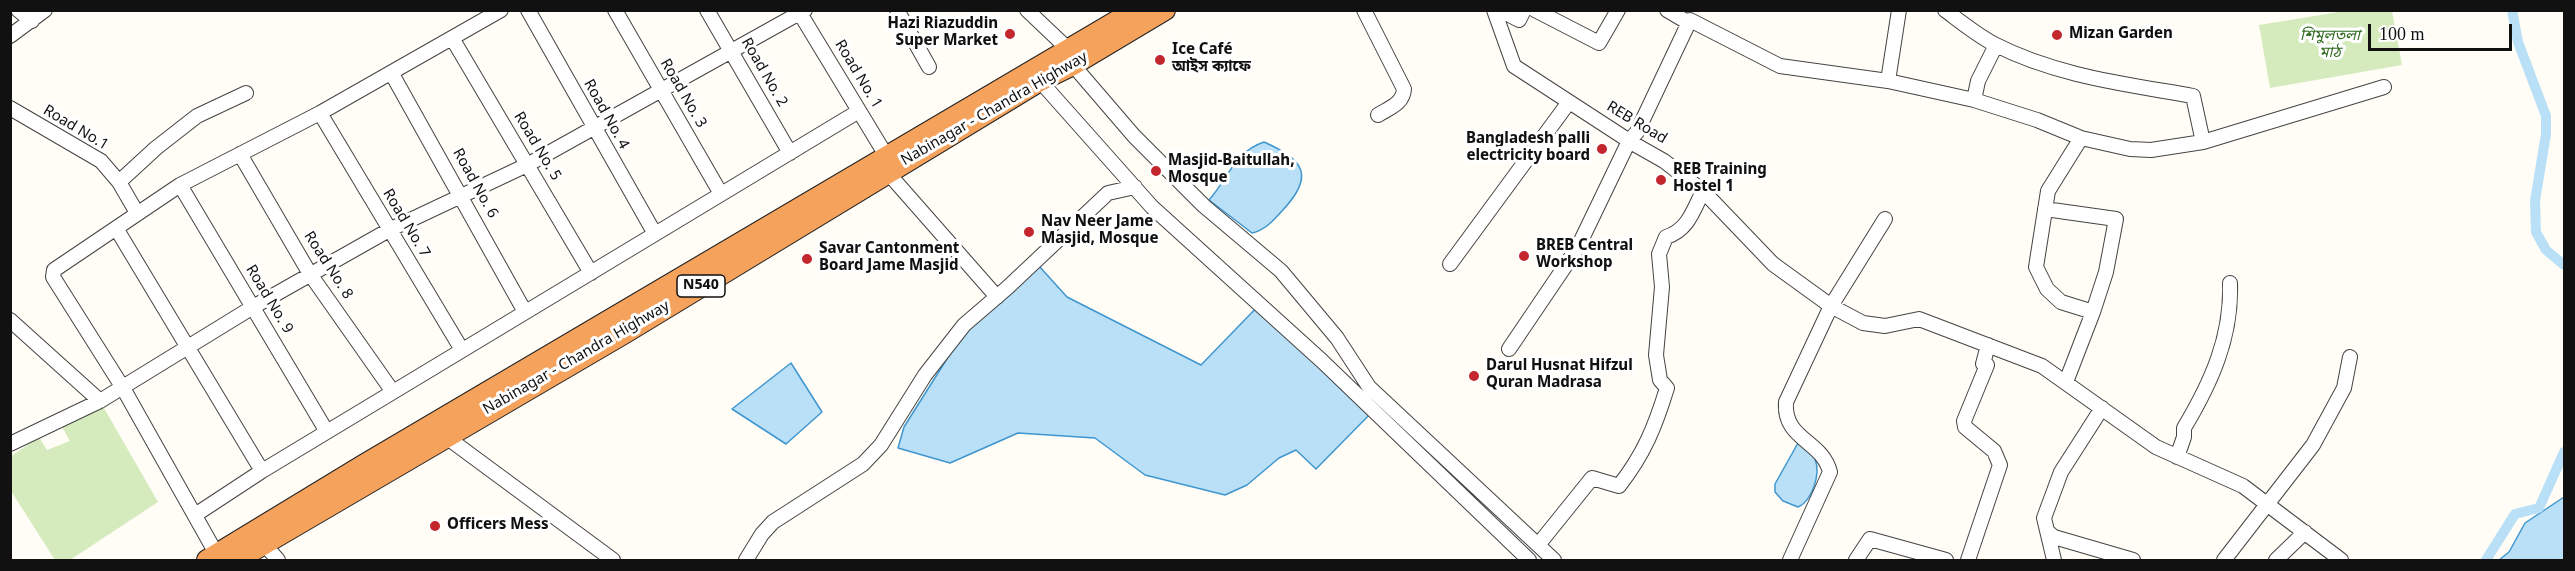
<!DOCTYPE html>
<meta charset="utf-8">
<style>
body{margin:0}
#map{position:relative;width:2575px;height:571px;overflow:hidden;background:#fffdf5;font-family:Georgia,serif}
canvas{display:block}
.frame{position:absolute;inset:0;border:12px solid #111;pointer-events:none}
.scale{position:absolute;left:2368px;top:24px;width:144px;height:27px;box-sizing:border-box;border:3px solid #111;border-top:0;padding-left:8px;font-size:18px;line-height:21px;white-space:nowrap;color:#111;-webkit-text-stroke:4px #fff;paint-order:stroke}
</style>
<div id="map">
<canvas width="2575" height="571"></canvas>
<div class="frame"></div>
<div class="scale">100 m</div>
</div>
<script>
const context = document.querySelector('canvas').getContext('2d');
context.lineJoin = 'round';
function paint(path, color) {
  context.fillStyle = color;
  context.fill(path, 'evenodd');
}
function trace(path, color, width, dash) {
  context.strokeStyle = color;
  context.lineWidth = width;
  context.lineCap = dash ? 'butt' : 'round';
  context.setLineDash(dash || []);
  context.stroke(path);
}
function write(font, color, halo, rows, align = 'center') {
  context.font = font + ' Georgia,"Noto Sans Bengali",serif';
  context.lineWidth = 6;
  context.setLineDash([]);
  context.textBaseline = 'middle';
  context.strokeStyle = halo;
  context.fillStyle = color;
  for (const [text, x, y, turn = 0] of rows) {
    context.save();
    context.translate(x, y);
    context.rotate((+turn || 0) * Math.PI / 180);
    context.textAlign = isNaN(turn) ? turn : align;
    if (halo) context.strokeText(text, 0, 0);
    context.fillText(text, 0, 0);
    context.restore();
  }
}
paint(new Path2D(`
 M2345,11h47l10,54 -132,23 -11,-63z
 M104,408l54,94 -88,58h-15l-44,-69 -1,-34 29,-20 8,13 23,-9 -12,-21z`), '#d5ebbd');
const water = new Path2D(`
 M1264,142c41,18 51,34 18,69 -9,10 -17,19 -30,22l-43,-33c19,-21 25,-48 55,-58z
 M1039,266l28,31 134,68 63,-65 112,108 -60,61 -20,-19 -17,8 -32,27 -22,10 -80,-20 -50,-37 -77,-5 -68,30 -52,-15 6,-21 56,-89z
 M791,363l31,49 -36,32 -54,-35z
 M1798,443c5,4 15,9 17,16 6,15 -3,42 -17,48l-15,-6 -8,-9v-8z
 M2564,497v63h-65l10,-8 16,-29z`);
paint(water, '#b9e0f7');
trace(water, '#3f96cf', 1.5);
trace(new Path2D(`
 M2512,10l6,32 28,74v18l-11,67 1,31 10,18 18,15
 M2486,560l29,-46 24,-6 25,-56`), '#b9e0f7', 10);
const minor = new Path2D(`
 M18,10l14,11
 M528,10l127,224
 M615,10l106,184
 M707,10l83,143
 M798,10l89,147
 M897,10l32,57
 M1027,10l41,39
 M1364,10l40,79c-1,15 -15,19 -26,26
 M1494,10l20,56 120,78 30,17 39,30 70,73 58,42 32,17 22,3 34,-7 123,47 114,81 87,39 98,74
 M1500,10l19,10 5,-10
 M1535,10l64,33 19,-33
 M1667,10l22,13
 M1945,10c16,12 32,25 49,34 62,32 132,40 199,52l10,46
 M10,36l35,-26
 M452,38l139,235
 M1073,65l61,71 70,70 77,65 56,67 32,49 185,173
 M392,74l133,238
 M1040,81l112,126 170,154 207,199
 M1888,81l11,-71
 M1974,100l4,-19 16,-32v-5
 M10,108l91,53 18,21 18,31
 M320,113l142,237
 M240,154l70,120 83,118
 M888,173l109,124
 M119,182l37,-34 41,-32 49,-23
 M180,185l147,247
 M2045,209l71,10 -10,53 -13,40
 M116,228l146,243
 M1450,264l119,-162
 M10,320l90,81
 M1509,349l69,-102 51,-106 8,-9 53,-112 90,46 108,15 86,19 63,20 44,18 49,11 21,1 52,-8 181,-55
 M2066,382l27,-70 -32,-10 -14,-13 -11,-22 12,-76 33,-53
 M445,436l168,124
 M10,444l90,-43 153,-94 136,-77 138,-65 278,-155
 M2177,457l7,-20v-9c27,-45 48,-91 46,-145
 M195,515l67,-44 597,-360
 M2047,531l7,6 79,23
 M265,545l13,15
 M1538,545l54,-67 27,8c25,-32 36,-59 48,-98l-7,-8 -4,-25 6,-68 -3,-33 7,-17c22,-7 27,-26 37,-46
 M217,555l-94,-167 -70,-111 1,-7 126,-85 140,-72 181,-103
 M746,560l16,-26 11,-12 90,-58 18,-19 44,-70 39,-50 43,-37 101,-95 27,-6
 M1790,560l40,-88c-8,-32 -47,-32 -44,-70l45,-96 54,-87
 M1856,560l14,-21 76,21
 M1968,560l32,-95 -6,-14 -29,-24 -1,-6 23,-56 -4,-1 5,-19
 M2054,560l-10,-42 17,-46 41,-64
 M2224,560l89,-115 31,-57 6,-31
 M2276,560l29,-28`);
const highway = new Path2D(`
 M207,560l158,-96 770,-454
 M237,560l388,-227 415,-252 33,-16 92,-55`);
trace(minor, '#444', 16);
trace(highway, '#222', 22);
trace(minor, '#fff', 14);
trace(highway, '#f5a25d', 20);
for (const [x, y, r, color] of [
 [1010,34,6,"#c4262e"],
 [2057,35,6,"#c4262e"],
 [1160,60,6,"#c4262e"],
 [1602,149,6,"#c4262e"],
 [1156,171,6,"#c4262e"],
 [1661,180,6,"#c4262e"],
 [1029,232,6,"#c4262e"],
 [1524,256,6,"#c4262e"],
 [807,259,6,"#c4262e"],
 [1474,376,6,"#c4262e"],
 [435,526,6,"#c4262e"]
]) {
  const dot = new Path2D();
  dot.arc(x, y, r, 0, 2 * Math.PI);
  context.fillStyle = color;
  context.fill(dot);
  trace(dot, '#fff', 2);
}
for (const [x, y, w] of [
 [701,286,48]
]) {
  const box = new Path2D();
  box.roundRect(x - w / 2, y - 11, w, 22, 4.5);
  context.fillStyle = '#fff';
  context.fill(box);
  trace(box, '#111', 1.5);
}
write('bold 14px', '#111', null, [
 ["N540",701,286]
]);
write('bold 15px', '#111', '#fff', [
 ["Hazi Riazuddin",998,25,"right"],
 ["Super Market",998,42,"right"],
 ["Mizan Garden",2069,35],
 ["Ice Café",1172,51],
 ["আইস ক্যাফে",1172,68],
 ["Bangladesh palli",1590,140,"right"],
 ["electricity board",1590,157,"right"],
 ["Masjid-Baitullah,",1168,162],
 ["Mosque",1168,179],
 ["REB Training",1673,171],
 ["Hostel 1",1673,188],
 ["Nav Neer Jame",1041,223],
 ["Masjid, Mosque",1041,240],
 ["BREB Central",1536,247],
 ["Workshop",1536,264],
 ["Savar Cantonment",819,250],
 ["Board Jame Masjid",819,267],
 ["Darul Husnat Hifzul",1486,367],
 ["Quran Madrasa",1486,384],
 ["Officers Mess",447,526]
], 'left');
write('italic 15px', '#2f6b1f', '#fff', [
 ["শিমুলতলা",2330,37],
 ["মাঠ",2330,54]
]);
write('15px', '#111', '#fff', [
 ["Road No. 2",763,73,60],
 ["Road No. 1",857,75,59],
 ["Road No. 3",682,94,60],
 ["Nabinagar - Chandra Highway",995,110,-30],
 ["Road No. 4",605,115,61],
 ["REB Road",1636,124,31],
 ["Road No.1",75,129,31],
 ["Road No. 5",536,147,59],
 ["Road No. 6",474,184,61],
 ["Road No. 7",405,224,59],
 ["Road No. 8",327,266,57],
 ["Road No. 9",268,300,59],
 ["Nabinagar - Chandra Highway",577,359,-30]
]);
</script>
